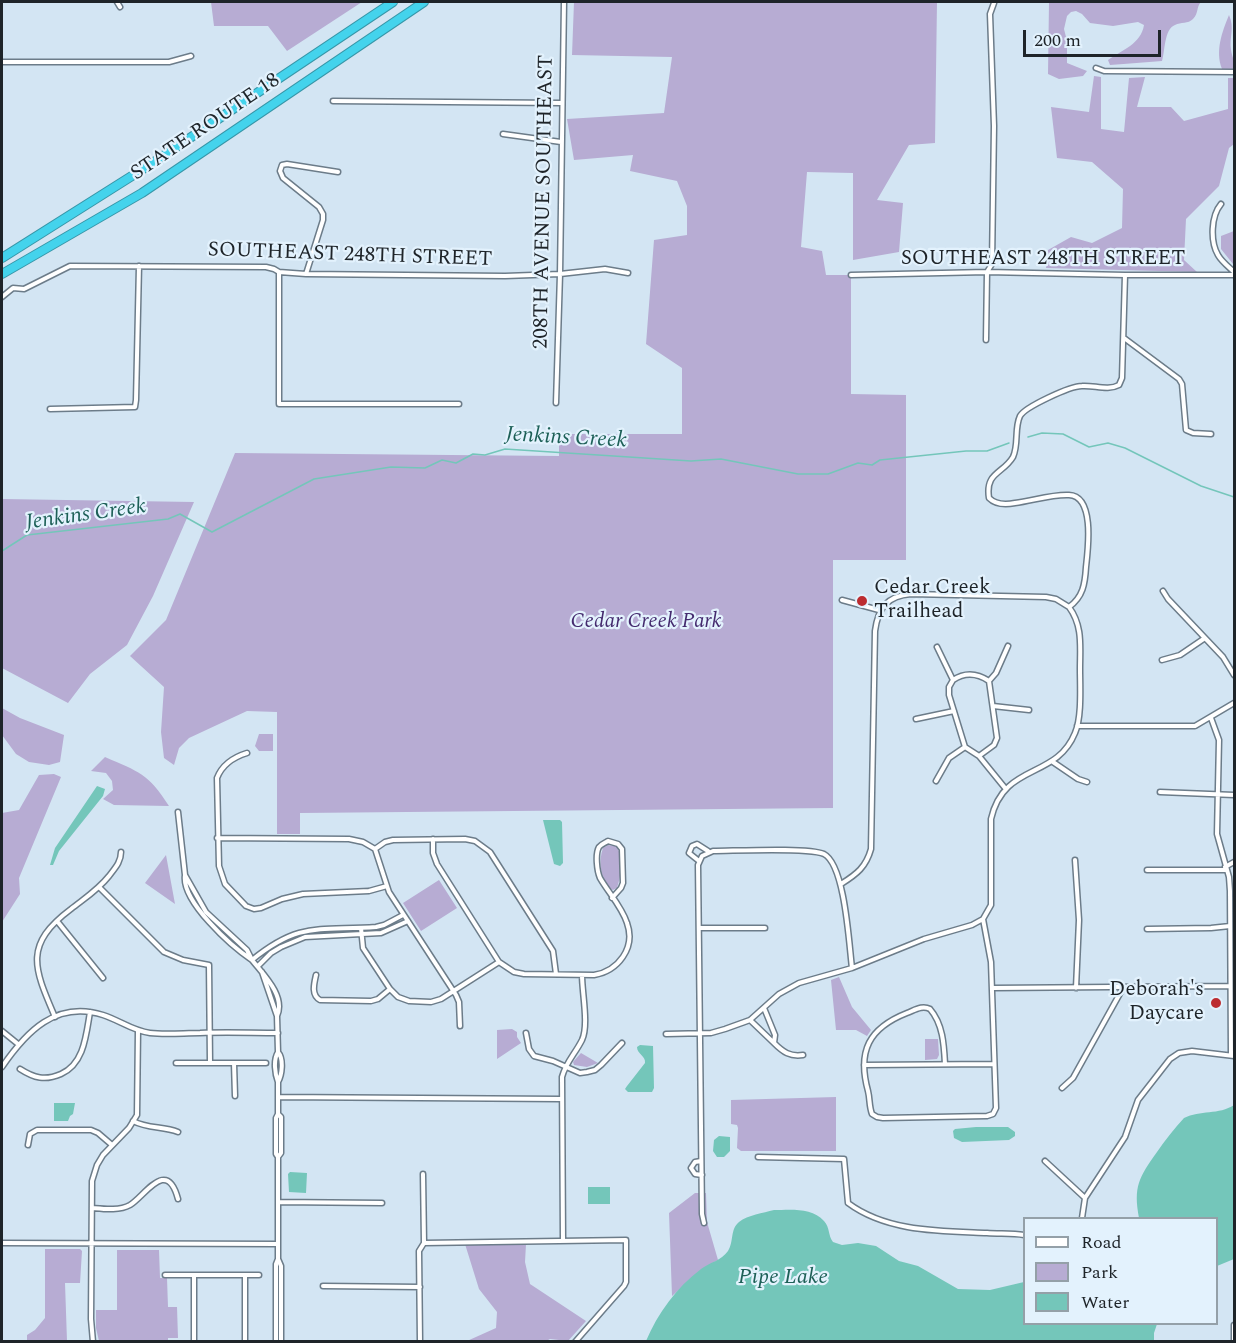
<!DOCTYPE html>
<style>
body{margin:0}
#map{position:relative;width:1236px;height:1343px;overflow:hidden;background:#d3e5f3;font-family:Spectral,serif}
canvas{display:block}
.frame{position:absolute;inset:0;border:3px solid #1e2429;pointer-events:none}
.legend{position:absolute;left:1023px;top:1217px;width:195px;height:108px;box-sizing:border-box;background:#e3f2fd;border:2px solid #94a0a8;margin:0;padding:8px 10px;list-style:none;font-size:18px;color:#1e2429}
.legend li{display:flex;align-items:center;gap:12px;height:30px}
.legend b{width:30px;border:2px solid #94a0a8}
.scale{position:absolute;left:1023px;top:30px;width:138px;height:27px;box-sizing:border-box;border:3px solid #1e2429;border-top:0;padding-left:8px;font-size:18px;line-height:21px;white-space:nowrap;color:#1e2429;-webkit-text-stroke:4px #e3f2fd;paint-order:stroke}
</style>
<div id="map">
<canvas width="1236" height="1343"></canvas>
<div class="frame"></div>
<ul class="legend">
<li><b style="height:8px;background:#fff"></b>Road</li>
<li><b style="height:16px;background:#b7acd3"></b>Park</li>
<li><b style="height:16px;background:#74c6ba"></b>Water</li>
</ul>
<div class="scale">200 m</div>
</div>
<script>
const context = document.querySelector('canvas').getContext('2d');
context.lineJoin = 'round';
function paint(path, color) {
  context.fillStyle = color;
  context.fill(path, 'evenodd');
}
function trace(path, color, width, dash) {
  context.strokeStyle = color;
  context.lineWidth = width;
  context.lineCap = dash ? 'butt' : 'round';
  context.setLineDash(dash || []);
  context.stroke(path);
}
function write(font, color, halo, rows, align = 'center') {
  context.font = font + ' Spectral,serif';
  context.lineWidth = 4.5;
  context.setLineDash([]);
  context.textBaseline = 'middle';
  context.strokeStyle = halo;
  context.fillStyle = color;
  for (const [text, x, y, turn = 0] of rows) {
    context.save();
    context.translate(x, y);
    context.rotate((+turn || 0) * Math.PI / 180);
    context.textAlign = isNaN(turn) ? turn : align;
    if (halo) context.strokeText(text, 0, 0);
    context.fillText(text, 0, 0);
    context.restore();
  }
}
paint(new Path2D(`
 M211,2h151l-75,49 -19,-25h-54z
 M574,2h363l-2,141 -26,2 -32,55 26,3 -4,49 -46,8v-87l-46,-1 -6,75 21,4 4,24h25v119l55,1v165h-73v248l-533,5v21h-23v-122l-30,-1 -58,27 -10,10 -5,17 -10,-7 -3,-26 3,-45 -34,-31 36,-36 69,-167 324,3v-22h123v-66l-36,-24 8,-104 33,-5v-29l-10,-25 -47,-10 3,-16 -59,5 -7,-41 97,-6 8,-56 -100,-2z
 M1049,2h152c-5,5 -2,11 -8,17 -5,5 -12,3 -18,6 -11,4 -10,27 -13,36 -17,1 -34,3 -52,4l-2,-5c14,-10 33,-16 36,-35l-6,-3 -25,4 -23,-3 -8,-9 -6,-3 -5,1 -4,4 -3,13 3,12v22l20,8 -4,5 -24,3 -11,-5z
 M1229,15c6,13 0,22 2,35 1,7 4,10 3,19h-12c-7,-18 0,-37 7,-54z
 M1094,76l7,1v52l23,3 5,-54 16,-1 -8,30h34l13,14 44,-12v-31h6v66l-5,4 -10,38 -33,33 -2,41 13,12 -151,-4 2,-18 23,-13 21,6 30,-15 1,-39 -31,-27 -35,-4 -6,-51 38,5z
 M1234,231l-1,33 -12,-15v-13z
 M2,499l192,3 -41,94 -26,49 -37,29 -22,29 -66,-35z
 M2,708l18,10 44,17 -4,27 -11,3 -20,-3 -13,-8 -14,-19z
 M259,734h14v17h-14l-4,-5z
 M105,757c34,15 43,16 64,49l-55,-1 -11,-6 10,-9 -1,-9 -6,-8 -15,-2z
 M54,774l7,3 -42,101 1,16 -18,28v-109l17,-3 20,-35z
 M608,845l8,1c8,9 5,31 1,42l-4,2 -5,-2c-7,-12 -10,-26 -5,-40z
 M166,855l9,49 -30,-21z
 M439,880l18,28 -36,23 -18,-28z
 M839,977l13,30 19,23 -4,6 -11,-6h-20l-5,-50z
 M512,1029l5,3v5l4,6 -24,16v-29z
 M925,1039h13l1,16 -2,4 -12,1z
 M581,1053l17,10 -11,4 -13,-2 -1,-3z
 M836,1097v54h-95l-4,-3 1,-20 -1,-3 -6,-1v-24z
 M695,1193h11l1,29 11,38 -16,9 -30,27 -3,-83z
 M465,1244h61l-1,18 5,22 56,37 -18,20 -18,-2 -6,3 -77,-1 29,-13 1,-16 -18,-23z
 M45,1249h35l2,2 -2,32h-15l2,58h-40v-6l8,-5 10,-12z
 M117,1250h42l1,28h7l1,29h9l1,31h-10v4l-69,-1 -3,-13v-18h21z`), '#b7acd3');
paint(new Path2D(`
 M97,786l8,3 -2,7 -44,55 -6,14h-3l5,-17z
 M543,820h17l2,2 1,41 -3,3 -6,-2z
 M640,1045l13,1 1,42 -2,4h-24l-3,-3 2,-3 18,-23c1,-7 -8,-9 -8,-16z
 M54,1103h21l-2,11 -3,2 -2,5h-14z
 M1234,1105v154l-17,7 -1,-48h-77c-6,-31 0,-41 18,-66 8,-12 17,-23 27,-34 16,-8 35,-3 50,-13z
 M976,1127h32l7,5v4l-6,4 -47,2 -8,-4 -1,-7 2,-2z
 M719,1136l11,1v14l-6,6h-7l-4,-6 1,-11z
 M290,1172l17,1 -1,20 -17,-1 -1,-18z
 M588,1187h22v17h-22z
 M774,1210c16,0 38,-3 50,11 6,6 4,15 9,21l9,3 16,-2 18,3 23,15 19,5 40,23 32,1 34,-8v42h133l-3,9v8h-508c12,-28 30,-53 55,-72 9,-7 20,-8 27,-18 6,-9 2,-22 11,-29 9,-7 24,-9 35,-12z`), '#74c6ba');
trace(new Path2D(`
 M1028,437l14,-4 21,1 26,13 19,-4 17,5 76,38 33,11
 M2,551l25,-16 141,-16 12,-5 32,18 102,-53 77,-12 34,1 17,-8 14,3 17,-9 12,1 20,-6 186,12 30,-2 77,15h30l30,-11 14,2 8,-5 86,-9h21l22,-8`), '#74c6ba', 1.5);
const minor = new Path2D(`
 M117,2l3,5
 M2,62h167l22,-6
 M1096,68l8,3 130,1
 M333,101l229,2
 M503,134l58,8
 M1221,204c-10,12 -11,37 -3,51 4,7 11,12 16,17
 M279,272v132h180
 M306,274l17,-54v-6l-4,-7 -36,-29 -3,-7 2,-6 5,-1 51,8
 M851,275l136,-3 138,3h109
 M2,297l11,-9 11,1 46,-23 196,1 8,2 5,3 27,2 199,2 55,-2 45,-5 23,4
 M1124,338l55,41 3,5 4,46 7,3 18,1
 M986,340l1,-68 5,-8 2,-138 -4,-112 4,-11
 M556,403l4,-129 4,-272
 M50,409l85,-2 1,-7 3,-134
 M1163,591l5,8 55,58 11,18
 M842,600l37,10
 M937,647l16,33
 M1162,660l18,-5 25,-17
 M989,681c-12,-8 -24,-9 -36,-1l-4,7v8l16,52 14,9 26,32
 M993,706l36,4
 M1211,718l8,22 -2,94 12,43 1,14 1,164
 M916,719l38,-8
 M1077,726h118l39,-23
 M247,753c-13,4 -25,12 -30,25l2,88 6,18 21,22 8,3 7,-1 21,-9 21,-5 66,-3 18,-5
 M979,756l15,-11 3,-7 -8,-57 7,-8 12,-27
 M1053,762l25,17 9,3
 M936,781l13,-23 16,-11
 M1160,792l74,3
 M178,812l7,63
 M217,838l132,1 14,3 12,7
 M433,839v14l4,11 62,98 15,10 10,2 70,1c24,-4 42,-27 33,-52 -5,-16 -19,-31 -27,-45 -3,-7 -5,-24 -1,-31 2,-3 6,-4 9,-6l10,3 4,5 1,34 -2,5 -9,10
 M375,849l10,-7 8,-2 72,-1 10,2 15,11 63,99 3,23
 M375,849l14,43 67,103 3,7 1,24
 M1075,860l4,60 -3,68
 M699,861l-10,-8 3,-7 5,-2 11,7
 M1225,867l9,-5
 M1147,870h79
 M185,875l21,37 41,38 5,10c-21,-14 -71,-59 -67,-85z
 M841,884c16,-10 25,-17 30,-35l4,-218c3,-23 12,-35 36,-37l135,3 10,2 13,8
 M100,888l64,64 19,8 26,5 1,98
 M57,921l46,57
 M361,928l2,20 27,41 8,8 11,4 22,1 10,-3 58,-37
 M699,928h66
 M1147,929l64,-1 19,-2
 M258,966l13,-13 10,-6 24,-10 76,-4 27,-12
 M262,972l15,44c9,-20 -14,-42 -25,-56 48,-39 67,-29 124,-33l8,-2 19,-10
 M316,975c-2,9 -5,20 4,25l51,1 7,-2 12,-10
 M993,988l237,-2
 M277,1016l1,36c6,7 4,23 0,30 -3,-8 -5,-22 0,-30
 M55,1017c-21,-49 -32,-72 16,-108 14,-11 27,-19 38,-33 6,-8 12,-14 12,-24
 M750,1020l24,23 1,-8 -11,-27
 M2,1031l16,13
 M526,1033l3,16 5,7 19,5 27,12 7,-1 8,-2 6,-5 21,-22
 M666,1034l45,-1 14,-4 25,-9 29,-26 20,-11 53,-15 72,-29 48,-14 11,-6
 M774,1043c9,9 16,14 29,12
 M176,1063h90
 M234,1063l1,33
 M945,1064c-1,-19 -2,-40 -15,-55 -8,-4 -15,1 -23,4 -38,15 -50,38 -39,78 2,8 1,15 4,23l5,3 6,1 104,-2 6,-2 3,-6 -5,-146 -8,-43 8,-14v-86c13,-57 65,-39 84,-86 7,-16 5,-46 5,-64 0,-23 3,-43 -11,-62 14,-10 16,-23 17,-40 2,-18 9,-71 -17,-72 -17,-1 -37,6 -54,8 -10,2 -19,2 -26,-5 -4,-26 14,-24 24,-41 6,-13 1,-28 7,-41 5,-9 50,-30 62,-30 12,-1 26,5 37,-1l3,-7 3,-103
 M864,1065l130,-1
 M2,1067c24,-35 54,-67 101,-52 16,5 30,16 47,18 16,2 34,0 50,0 26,-1 52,0 78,0
 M20,1069c14,9 25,12 41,5 23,-10 25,-38 29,-62
 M278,1082v32
 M1062,1088l11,-10 50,-90
 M278,1097l283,2
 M133,1121c15,8 30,5 45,11
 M28,1145l2,-11 7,-4h54l7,3 14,12
 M758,1157l86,2 4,44c39,29 92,28 139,30 12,1 25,0 37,2
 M701,1161l-6,1 -4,6 4,6 7,1
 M1045,1161l40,37
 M278,1202l104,1
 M92,1208c12,1 27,3 38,-3 15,-9 37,-48 48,-6
 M1082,1218l3,-20 40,-61 13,-37 32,-41 9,-6 13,-2 42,5
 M704,1223l-2,-9 -4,-349 4,-9 11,-5c21,0 95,-4 111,3 21,11 25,90 28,114
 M563,1240l-1,-163c4,-15 13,-23 20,-37 7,-15 0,-47 0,-65
 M2,1243l276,1
 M424,1243l202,-3v42l-2,4 -49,56
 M278,1259v-102l3,-4v-36l-3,-3 -2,4v36l2,3
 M165,1275h94
 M194,1275v67
 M245,1275v67
 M323,1286l97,1
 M93,1342l-2,-23 1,-138 5,-16 6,-10 26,-27 8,-13 1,-85
 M276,1342v-78l2,-5 3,7v76
 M420,1342l-1,-91 5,-8 -1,-69
 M1234,1342v-17`);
const motorway = new Path2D(`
 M2,258l152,-96 239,-160
 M2,274l140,-81 282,-191`);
trace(minor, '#6c7c89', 7);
trace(motorway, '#3796a8', 10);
trace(minor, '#fff', 4);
trace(motorway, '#44d3ec', 8);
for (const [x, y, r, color] of [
 [862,601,6,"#bc2c30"],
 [1216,1003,6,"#bc2c30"]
]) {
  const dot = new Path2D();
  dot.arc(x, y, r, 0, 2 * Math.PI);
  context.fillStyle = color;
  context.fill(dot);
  trace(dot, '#e3f2fd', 2);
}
write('21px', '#1e2429', '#e3f2fd', [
 ["STATE ROUTE 18",206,128,-34],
 ["208TH AVENUE SOUTHEAST",545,202,-89],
 ["SOUTHEAST 248TH STREET",350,256,2],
 ["SOUTHEAST 248TH STREET",1043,260]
]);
write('21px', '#1e2429', '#e3f2fd', [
 ["Cedar Creek",874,589],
 ["Trailhead",874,613],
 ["Deborah's",1204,991,"right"],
 ["Daycare",1204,1015,"right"]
], 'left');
write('italic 21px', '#442a6e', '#e3f2fd', [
 ["Cedar Creek Park",646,623]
]);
write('italic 22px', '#1d6057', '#e3f2fd', [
 ["Jenkins Creek",566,439,3],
 ["Jenkins Creek",86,516,-8],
 ["Pipe Lake",783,1279]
]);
</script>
